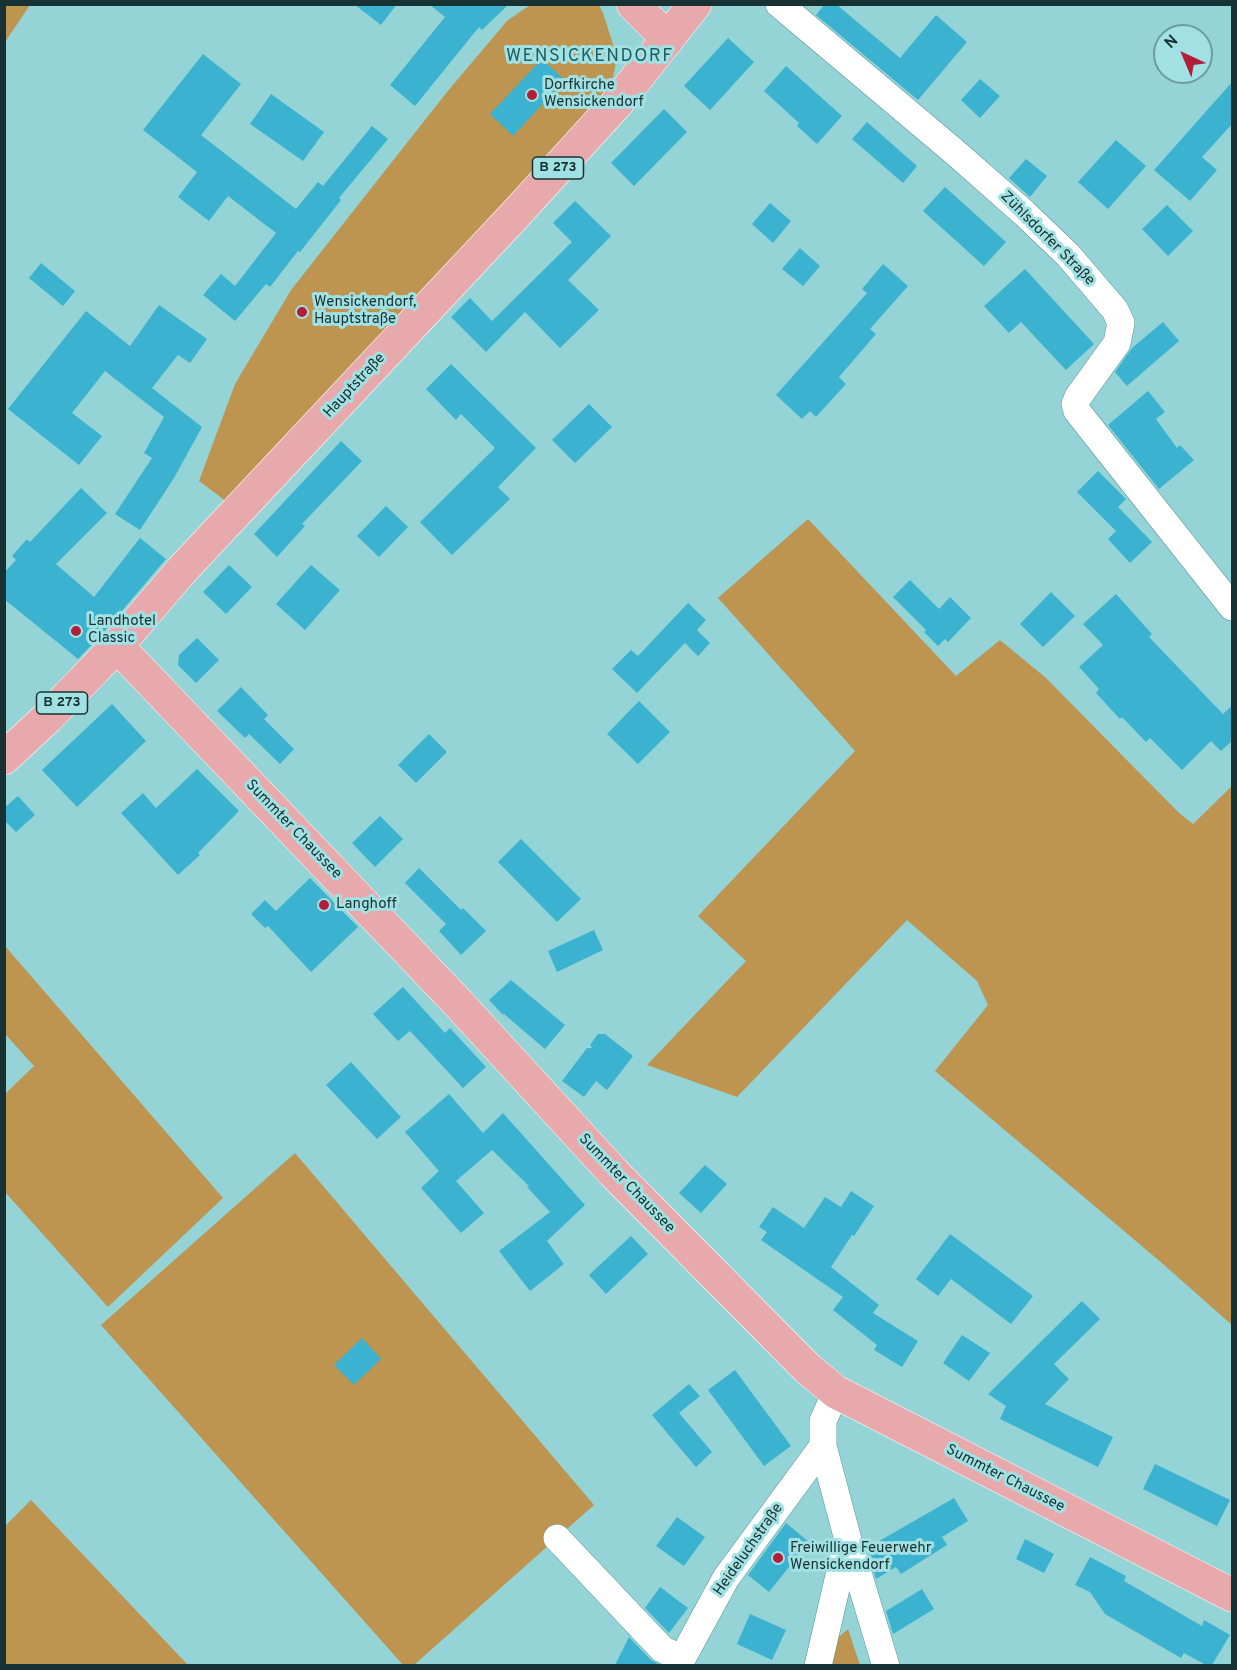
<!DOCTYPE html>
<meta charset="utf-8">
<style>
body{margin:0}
#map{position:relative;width:1237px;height:1670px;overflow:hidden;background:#95d4d6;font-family:Overpass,sans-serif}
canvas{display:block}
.frame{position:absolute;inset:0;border:6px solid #183233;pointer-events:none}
.north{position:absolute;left:1153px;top:24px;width:60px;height:60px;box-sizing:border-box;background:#a2e1e3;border:2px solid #6b9b9d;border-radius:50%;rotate:316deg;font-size:16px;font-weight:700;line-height:24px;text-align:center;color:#183233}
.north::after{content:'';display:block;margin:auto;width:21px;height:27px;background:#b11e38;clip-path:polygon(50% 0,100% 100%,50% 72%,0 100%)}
</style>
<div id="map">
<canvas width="1237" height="1670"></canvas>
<div class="frame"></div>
<div class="north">N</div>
</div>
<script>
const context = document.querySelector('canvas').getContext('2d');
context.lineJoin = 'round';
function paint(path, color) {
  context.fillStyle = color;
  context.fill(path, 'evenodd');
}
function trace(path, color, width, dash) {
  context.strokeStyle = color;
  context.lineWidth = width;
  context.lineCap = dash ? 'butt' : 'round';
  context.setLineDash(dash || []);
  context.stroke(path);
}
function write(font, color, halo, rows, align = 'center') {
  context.font = font + ' Overpass,sans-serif';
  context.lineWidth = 6;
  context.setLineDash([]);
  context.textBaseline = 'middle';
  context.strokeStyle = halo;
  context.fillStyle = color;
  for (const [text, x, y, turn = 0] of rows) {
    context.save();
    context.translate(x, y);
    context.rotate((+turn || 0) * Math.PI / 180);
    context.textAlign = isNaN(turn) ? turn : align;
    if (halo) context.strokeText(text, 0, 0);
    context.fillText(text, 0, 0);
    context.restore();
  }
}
paint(new Path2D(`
 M5,4l25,1 -25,37 -1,-37z
 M530,5h69l4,8 14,44 -6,31 -384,414 -28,-21 36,-97 56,-94 156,-198 60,-71z
 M808,519l148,157 44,-36 46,38 133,135 14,11 39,-38v539l-69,-61 -228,-193 53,-66 -11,-24 -70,-61 -170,177 -90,-32 99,-104 -48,-45 157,-165 -137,-153z
 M5,946l218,252 -115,109 -103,-115v-98l29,-28 -29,-32z
 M295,1153l299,352 -180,160h-11l-302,-340z
 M31,1500l157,165h-183v-139z
 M848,1629l12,36 -38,1 3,-17z`), '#bd9450');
paint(new Path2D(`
 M354,4h43l-16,21z
 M429,4h80l-27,26 -3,-3 -64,79 -25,-21 55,-68z
 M825,4h11l64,54 36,-43 31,27 -49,58 -102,-85z
 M728,38l26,24 -44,48 -26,-24z
 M203,54l38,30 -40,51 95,74 22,-27 5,4 49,-60 16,13 -49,59 2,2 -41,52 -2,-1 -28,36 -4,-3 -31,37 -32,-26 18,-21 14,12 41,-53 -48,-37 -19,25 -31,-24 19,-25 -54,-42z
 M542,59l23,21 -52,56 -23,-22z
 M786,66l56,50 -25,28 -20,-18 2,-3 -35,-32z
 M980,79l20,17 -20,22 -19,-18z
 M1233,81v42l-31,34 15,13 -27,31 -36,-31z
 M271,94l53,38 -21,29 -53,-37z
 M664,109l23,23 -53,54 -23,-23z
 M867,122l50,44 -14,17 -51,-44z
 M1116,140l30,26 -38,43 -30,-27z
 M1026,159l21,17 -17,21 -21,-19z
 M945,187l61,55 -22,24 -61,-55z
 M575,201l36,35 -43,44 31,30 -39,38 -35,-36 -39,40 -35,-35 19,-19 22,23 80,-79 -19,-19z
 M770,203l21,18 -18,22 -21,-19z
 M1167,205l26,26 -25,25 -26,-27z
 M800,248l20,18 -17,20 -21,-17z
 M41,263l34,28 -12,15 -34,-28z
 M883,264l25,22 -38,43 6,5 -37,43 7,7 -30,33 -6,-6 -8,8 -26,-24 91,-102 -5,-4z
 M1025,269l69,75 -28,26 -45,-48 -12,11 -25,-27z
 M159,305l48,34 -17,24 -12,-8 -26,33 50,39 -28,51 -34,52 -25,-16 37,-56 -8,-5 20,-36 -59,-46 -33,42 30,23 -23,29 -71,-56 78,-98 44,35z
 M1163,322l16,19 -52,45 -12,-14 17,-24z
 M451,364l85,84 -38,39 12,12 -58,56 -32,-33 75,-74 -34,-34 -5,6 -30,-31z
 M1148,391l17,21 -9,7 21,29 3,-3 14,15 -35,29 -51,-64z
 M589,404l23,23 -37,36 -23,-23z
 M341,441l21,20 -60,63 3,2 -28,31 -23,-23z
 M1098,471l28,28 -8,8 34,35 -22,21 -22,-24 8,-8 -39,-39z
 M81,488l26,25 -51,51 38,33 46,-59 26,21 -63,74 -25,26 -74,-60v-26l12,-13 -4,-4 15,-17 3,3z
 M386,506l22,21 -29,30 -22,-21z
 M229,565l23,22 -26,27 -23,-22z
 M311,565l29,25 -35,40 -29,-26z
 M910,580l29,29 11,-12 21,21 -23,24 -3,-3 -7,7 -14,-14 2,-2 -33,-33z
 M1051,592l24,24 -32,31 -23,-23z
 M1116,594l36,40 -3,3 74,77 10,-9v35l-12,11 -10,-10 -29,29 -32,-32 -4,4 -24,-25 -2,2 -24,-26 3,-4 -20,-22 24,-22 -20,-21z
 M688,603l18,17 -9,10 13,13 -12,13 -13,-13 -48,50 -25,-24 19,-19 7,6z
 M197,638l22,22 -23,23 -18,-18 1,-10z
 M241,687l27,28 -4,4 30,30 -14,15 -31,-30 -4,4 -28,-27z
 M639,701l31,31 -32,32 -31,-30z
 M112,704l34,37 -69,66 -35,-37z
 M429,734l18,18 -31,31 -18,-18z
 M197,769l42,42 -41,42 2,2 -22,20 -57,-62 22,-20 13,15z
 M18,796l17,19 -19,17 -12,-12v-12z
 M380,816l23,23 -28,28 -23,-24z
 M521,839l60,60 -24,23 -59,-60z
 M419,868l42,42 2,-2 23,23 -25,24 -22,-24 7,-7 -41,-41z
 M310,878l48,49 -47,45 -43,-46 -3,2 -14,-14 14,-14 11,11z
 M594,930l9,20 -46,22 -9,-21z
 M511,980l54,45 -20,24 -41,-35 -1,1 -14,-15z
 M403,987l42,46 5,-5 36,39 -23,21 -53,-57 -12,10 -25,-27z
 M598,1034h7l28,22 -26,34 -11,-9 -12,16 -22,-16 25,-33h5l-2,-3z
 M351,1062l50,55 -24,22 -51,-54z
 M449,1094l34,39 20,-20 82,92 -38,36 17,23 -34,27 -31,-40 51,-39 -23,-25 2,-1 -37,-36 -36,31 28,32 -23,20 -40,-45 18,-17 -34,-39z
 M705,1165l22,19 -26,29 -22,-20z
 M851,1191l23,15 -20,30 -2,-1 -21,32 48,38 -6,8 45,28 -16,26 -28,-17 3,-5 -44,-35 10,-13 -82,-57 6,-8 -8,-5 14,-20 31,21 21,-31 16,10z
 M950,1234l83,62 -22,28 -60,-45 -13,17 -22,-17z
 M631,1236l17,18 -42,40 -17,-19z
 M1082,1301l18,18 -46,45 15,15 -24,25 68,33 -15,30 -98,-48 6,-13 -18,-12z
 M962,1335l28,18 -21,28 -26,-18z
 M362,1338l19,21 -27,26 -20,-20z
 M735,1370l56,76 -27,20 -56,-76z
 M689,1384l11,12 -21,17 33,39 -16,15 -44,-52z
 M1155,1464l75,36 -13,26 -74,-37z
 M954,1498l14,23 -26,16 5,8 -46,29 -5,-7 -20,12 -9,-31z
 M677,1517l28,20 -21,29 -28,-20z
 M786,1523l23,19 -40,50 -21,-17z
 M1025,1539l29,15 -10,19 -28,-14z
 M1090,1557l36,19 -2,5 78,45 2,-6 26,15 -18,30h-6l-22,-12 -3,5 -76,-44 -15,-22 -15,-7z
 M660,1587l28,21 -19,25 -24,-25z
 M922,1589l12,20 -41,25 -7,-23z
 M750,1614l36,16 -14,30 -35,-16z
 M629,1637l22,23 9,5h-45z`), '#3bb2cf');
const minor = new Path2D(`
 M779,4l178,150 67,59 44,42 47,55 6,13 -4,20 -39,54 -3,7 2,7 155,196
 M836,1392l-13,29v25l25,94 38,126
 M557,1538l105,111 20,10
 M678,1666l48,-88 97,-132
 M818,1666l29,-125`);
const major = new Path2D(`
 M633,4l35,35
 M117,646l342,358 154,168 194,196 29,24 396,203
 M4,758l43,-40 70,-72 65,-76 332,-354 103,-113 78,-99`);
trace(minor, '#559294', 28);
trace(major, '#fff', 34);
trace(minor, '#fff', 27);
trace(major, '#e8a9ac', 33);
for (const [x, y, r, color] of [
 [532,95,6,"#b11e38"],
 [302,312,6,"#b11e38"],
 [76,631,6,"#b11e38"],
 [324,905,6,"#b11e38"],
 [778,1558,6,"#b11e38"]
]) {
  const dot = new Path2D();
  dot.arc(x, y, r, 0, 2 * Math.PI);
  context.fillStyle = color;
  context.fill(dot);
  trace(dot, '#a2e1e3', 2);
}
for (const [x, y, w] of [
 [558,168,51],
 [62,703,51]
]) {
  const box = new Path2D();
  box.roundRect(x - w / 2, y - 11, w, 22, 4.5);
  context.fillStyle = '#a2e1e3';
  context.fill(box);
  trace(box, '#183233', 1.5);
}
write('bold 14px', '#183233', null, [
 ["B 273",558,168],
 ["B 273",62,703]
]);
write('15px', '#183233', '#a2e1e3', [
 ["Dorfkirche",544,86],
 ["Wensickendorf",544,103],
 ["Wensickendorf,",314,303],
 ["Hauptstraße",314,320],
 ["Landhotel",88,622],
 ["Classic",88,639],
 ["Langhoff",336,905],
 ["Freiwillige Feuerwehr",790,1549],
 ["Wensickendorf",790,1566]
], 'left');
write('15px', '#183233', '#a2e1e3', [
 ["Zühlsdorfer Straße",1047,239,45],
 ["Hauptstraße",355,386,-47],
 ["Summter Chaussee",293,830,46],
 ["Summter Chaussee",626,1184,46],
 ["Summter Chaussee",1005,1479,27],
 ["Heideluchstraße",749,1550,-55]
]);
context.letterSpacing = '1.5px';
write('18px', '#1d5e60', '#a2e1e3', [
 ["WENSICKENDORF",590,57]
]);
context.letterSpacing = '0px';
</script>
